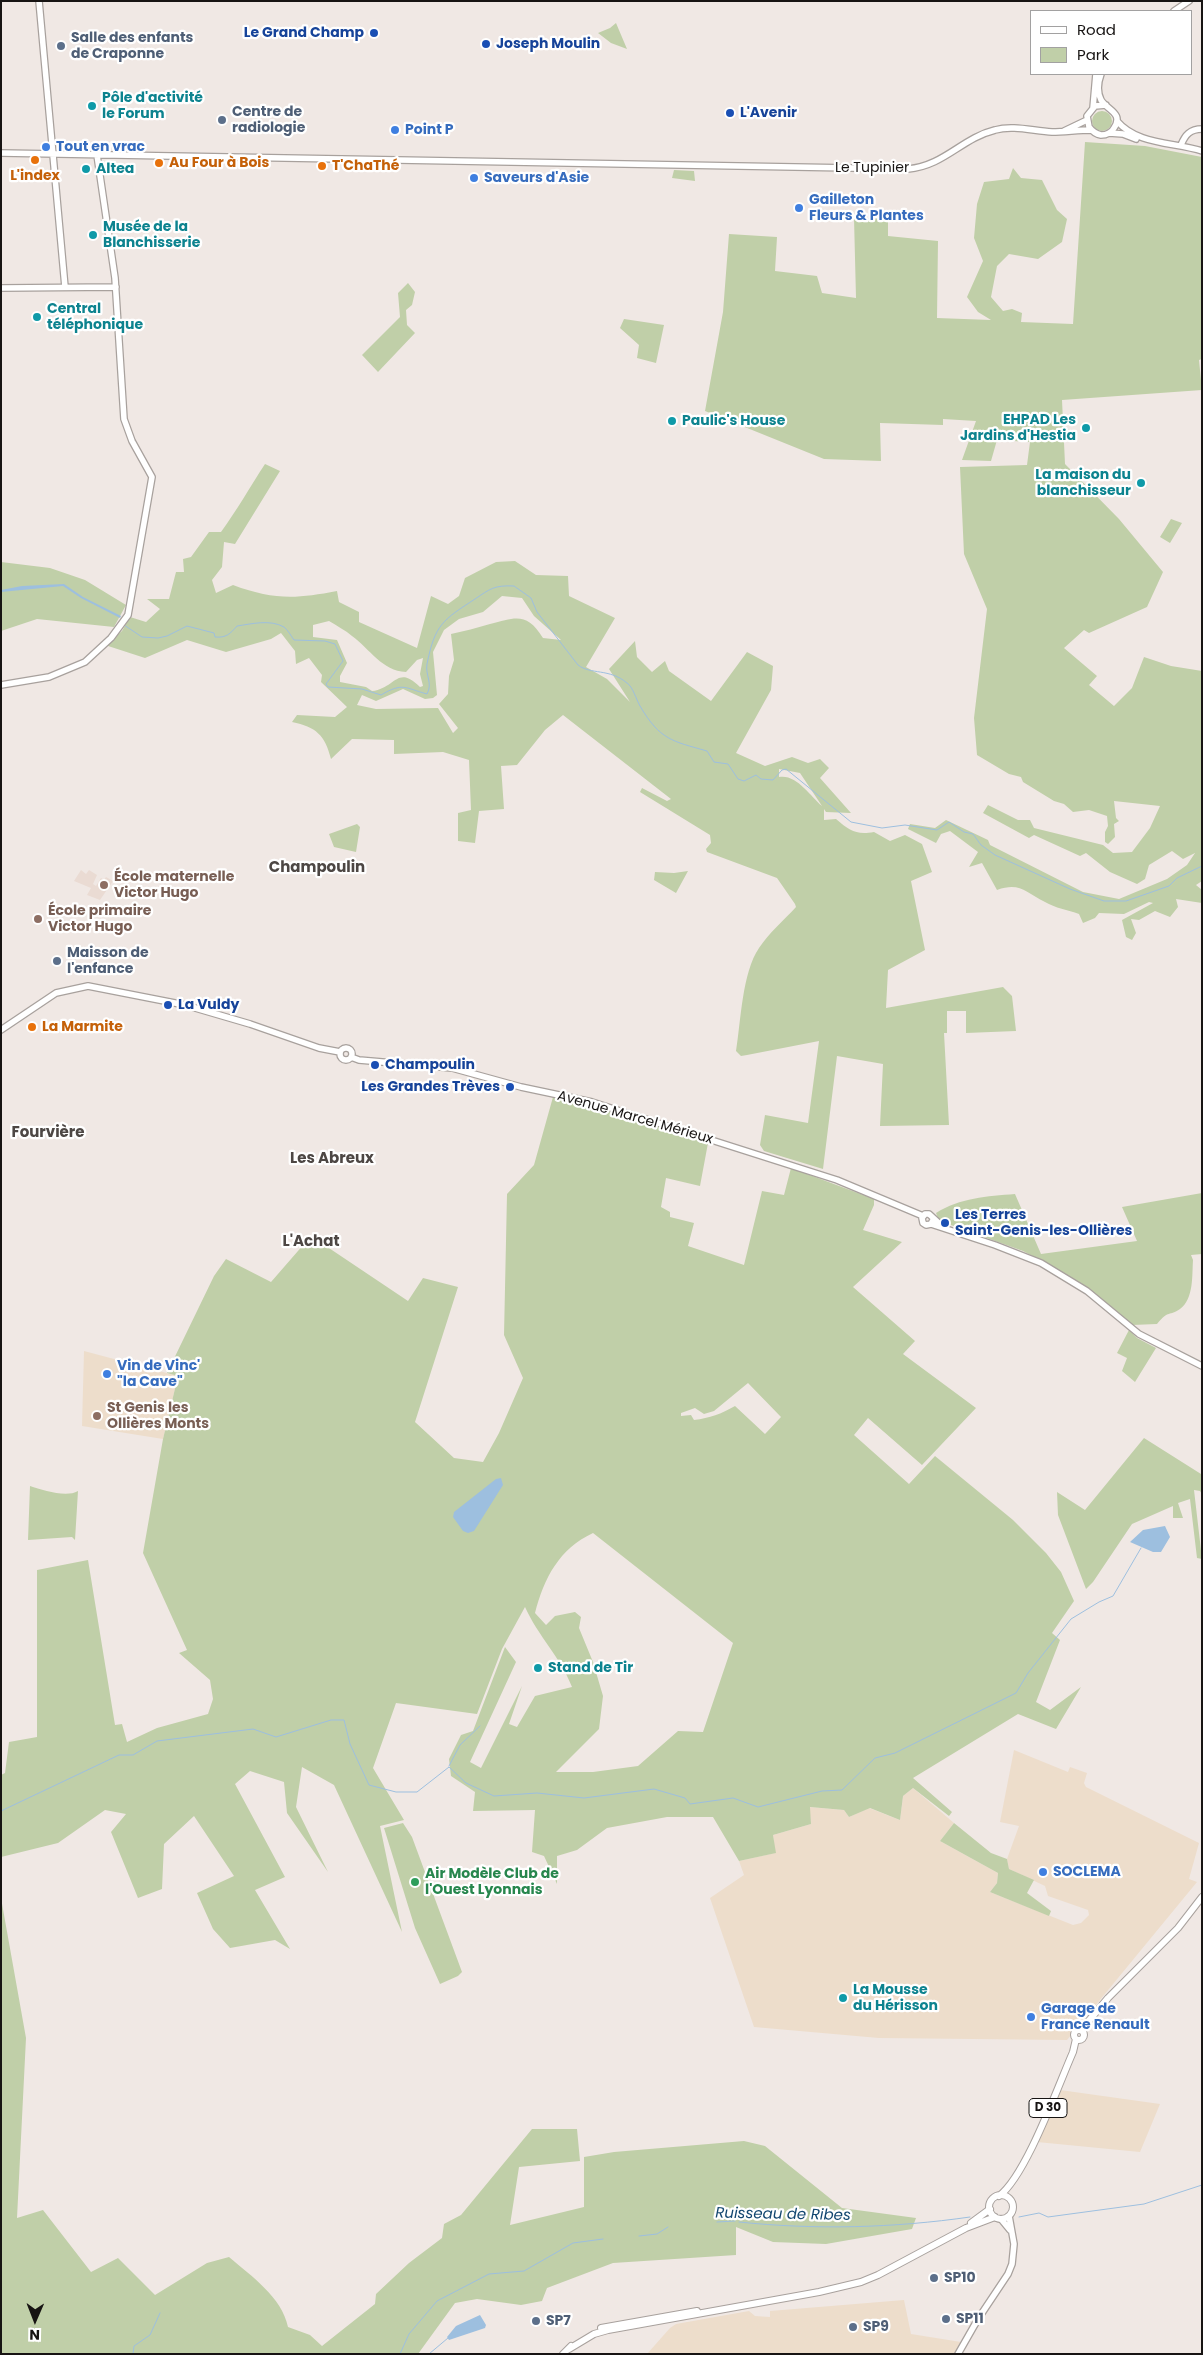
<!DOCTYPE html>
<meta charset="utf-8">
<style>
body{margin:0}
#map{position:relative;width:1203px;height:2355px;overflow:hidden;background:#f0e8e4;font-family:Poppins,sans-serif}
canvas{display:block}
.frame{position:absolute;inset:0;border:2px solid #171413;pointer-events:none}
.legend{position:absolute;left:1030px;top:10px;width:162px;height:65px;box-sizing:border-box;background:#fff;border:1px solid #a2a1a1;margin:0;padding:6px 9px;list-style:none;font-size:15px;color:#171413}
.legend li{display:flex;align-items:center;gap:10px;height:25px}
.legend b{width:25px;border:1px solid #a2a1a1}
.north{position:absolute;left:10px;top:2295px;width:50px;height:50px;-webkit-text-stroke:4px #fff;paint-order:stroke;rotate:181deg;font-size:14px;font-weight:700;line-height:20px;text-align:center;color:#171413}
.north::after{content:'';display:block;margin:auto;width:18px;height:22px;background:#171413;clip-path:polygon(50% 0,100% 100%,50% 72%,0 100%)}
</style>
<div id="map">
<canvas width="1203" height="2355"></canvas>
<div class="frame"></div>
<ul class="legend">
<li><b style="height:6px;background:#fff"></b>Road</li>
<li><b style="height:14px;background:#c0cfa8"></b>Park</li>
</ul>
<div class="north">N</div>
</div>
<script>
const context = document.querySelector('canvas').getContext('2d');
context.lineJoin = 'round';
function paint(path, color) {
  context.fillStyle = color;
  context.fill(path, 'evenodd');
}
function trace(path, color, width, dash) {
  context.strokeStyle = color;
  context.lineWidth = width;
  context.lineCap = dash ? 'butt' : 'round';
  context.setLineDash(dash || []);
  context.stroke(path);
}
function write(font, color, halo, rows, align = 'center') {
  context.font = font + ' Poppins,sans-serif';
  context.lineWidth = 4.5;
  context.setLineDash([]);
  context.textBaseline = 'middle';
  context.strokeStyle = halo;
  context.fillStyle = color;
  for (const [text, x, y, turn = 0] of rows) {
    context.save();
    context.translate(x, y);
    context.rotate((+turn || 0) * Math.PI / 180);
    context.textAlign = isNaN(turn) ? turn : align;
    if (halo) context.strokeText(text, 0, 0);
    context.fillText(text, 0, 0);
    context.restore();
  }
}
paint(new Path2D(`
 M81,870l5,4 3,-4 8,5 -4,9 3,2 5,-8 3,2 2,-3 7,4 -13,19 -13,-5 4,-7 -17,-7z`), '#eadbd3');
paint(new Path2D(`
 M84,1351l94,25 -15,63 -81,-13z
 M1014,1750l54,22 2,-5 17,6 -3,10 2,4 113,56 -10,36 8,3 -130,158 -188,-2 -125,-11 -44,-129 34,-23 -5,-14 36,-8 -2,-18 38,-11 -2,-17 35,3 5,7 20,-9 31,12 3,-24 10,-8 41,35 -14,18 58,32 -1,10 -7,9 83,33 8,-2 8,-8 -1,-5 -40,-14 -3,-10 -36,-17 -2,-10 12,-33 -19,-4z
 M1060,2090l100,14 -20,48 -103,-10z
 M904,2300l7,34 50,8 -6,12h-308l23,-26 6,-4 73,-13 6,5 15,1v-6z`), '#edddcb');
paint(new Path2D(`
 M616,23l11,26 -16,-6 -13,-10 12,-5z
 M1092 121a10 10 0 1 1 20 0a10 10 0 1 1-20 0Z
 M1085,142l60,4 57,11v202l-3,1 3,30 -140,10 3,64 54,55 44,53 -16,35 -58,26 -5,-3 -20,18 33,28 -8,9 25,21 18,-18 12,-31 27,9 31,5v210l-6,4 6,5v13l-26,-4 2,8 -8,10 -15,-6 -16,9 -8,-1 5,14 -4,7 -6,-3 -4,-17 31,-17 -4,-1 -25,12 -25,-1 -4,5 -12,5 -4,-9c-11,-4 -24,-6 -34,-12 -20,-10 -25,-20 -48,-12l-15,-27 -13,4 9,-15 -28,-21 -9,3 -5,9 -28,-14 2,-5 25,4 11,-8 42,20 2,5 93,47 36,7 48,-20 20,-14 8,-12 -12,6 -11,-8 -23,14 -4,14 -8,5 -27,-12 -24,-19 -6,3 -46,-21 -5,3 -46,-25 5,-8 30,15h12l4,8 69,17 10,8 19,-1 18,-24 10,-22 -46,-5 2,17 3,3 -5,3 1,13 -7,7 -3,-2v-10l3,-6 -1,-10 -18,-6 -16,2 -9,-8 -10,-3 -31,-19 -2,-5 -12,-3 -32,-19 -3,-37 13,-109 -23,-55 -4,-87 67,-2 3,-23 -33,-2 -6,21 -29,-1 14,-39 -33,-2v6l-63,-2 1,38 -57,-2 -119,-48 18,-99 6,-78 48,3 -2,34 42,5 5,17 34,5 -2,-80 34,1v17l50,5 -1,77 54,2 -13,-8 -11,-15 16,-36 -9,-23 3,-34 7,-22 25,-3 4,-11 8,10 21,2 15,30 10,9 -5,23 -24,17 -29,-5 -12,12 -6,31 12,14 9,-2 10,4 -1,9 52,2z
 M674,170l20,1 1,10 -23,-3z
 M408,283l7,9 -3,13 -6,5 1,15 8,8 -37,39 -16,-17 38,-38 -2,-24z
 M624,319l40,6 -8,38 -19,-5 2,-13 -19,-17z
 M265,464l15,7 -45,73 -11,-2 -2,25 -10,13 4,13 17,-8c40,15 63,14 104,6l2,11 20,10v10l58,26 14,-52 17,8 11,-8 6,-18 31,-16 19,-1 21,14 32,1 1,20 46,22 -29,49 21,12 23,23 -21,-33 26,-28 2,16 15,15 13,-11 4,10 42,30 36,-49 26,14 -2,24 -35,63 29,13 27,-9 16,6 12,-4 9,9 -9,10 31,35 -25,-1 -2,-3v11l12,-1c14,12 20,16 38,13l16,9 15,-6 17,9 10,28 -21,9 14,69 -37,20 -2,38 117,-21 9,9 4,35 -50,2v-22h-19v22h-3l5,92 -69,1 3,-62 -46,-8 -14,113 -59,-18 -4,-6 5,-30 43,8 11,-82 -72,14 -6,1 -5,-5c5,-30 6,-78 23,-103 10,-15 25,-28 37,-41l-1,-3 -18,-26 -70,-26 -1,-3 5,-6 -1,-8 -70,-43 2,-4 25,13 4,-2 -108,-84 -18,15 -28,35 -16,1 3,43 -25,2 -4,32 -17,-2v-28l13,-3 -2,-50 -26,-8 -49,2v-14l-42,-1 -21,20c-6,-24 -15,-32 -39,-37l5,-7 38,2 12,-10 -26,-25 1,-7 -13,-17 -13,6 -1,-13 -14,-18 -10,6 -45,13 -39,-12 -42,18 -40,-13 17,-14 8,-14 16,5 14,-13 -13,-10h22l7,-27h8l-1,-13 8,-2 18,-25h12c16,-22 29,-45 44,-68zM502,596l20,2 12,18 27,24 -18,-2c-16,-26 -27,-21 -53,-14 -13,4 -26,7 -39,10l3,26 -5,16 -1,18 -9,10 19,24 -5,5 -15,-25 -62,1 -19,-4 5,-10 14,6 27,-12 22,10 8,-1 4,-3 -4,-43 11,-22 15,-11 24,-7zM329,621c8,5 16,9 23,15 18,13 30,35 54,36l11,-12 6,-2 -3,16 3,12 -3,1c-23,-23 -24,1 -48,4l-6,-4 -26,-5v-6l7,-13 -10,-23 -24,-3v-12zM779,769l21,4 22,33c-12,-10 -25,-32 -43,-29z
 M1171,519l11,4 -12,20 -10,-6z
 M1,562l49,6 35,12 41,25 -12,22 -77,-8 -36,12z
 M357,824l3,3 -4,25 -22,-5 -5,-13z
 M688,871l-12,22 -22,-13 1,-8 19,1z
 M553,1097l46,11 109,35 -8,43 -34,-8 -5,29 9,5v5l24,6 -6,23 56,19 18,-74 22,4 7,-27 83,31v6l-11,25 39,12 -49,45 62,54 -12,13 73,54 -54,57 -54,-47 -14,17 55,49 26,-28 78,64 33,33 15,19 13,29 -22,32 8,7 -24,62 14,8 31,-23 -25,42 -38,-15 -105,64 39,34 -3,4 -36,-28 -10,8 -3,24 -30,-12 -21,9 -5,-7 -34,-3 1,17 -38,11 3,18 -37,8 -26,-44h-46l-60,11 -30,22 -20,6v28l-13,-28 -12,-4 3,-42 -62,1 2,-19 -24,-16 -2,-17 12,-24 12,-4 32,-84 11,15 -46,100 11,6 41,-82 -13,38 8,3 18,-31 37,-9c-11,-29 -34,-51 -47,-80l-23,42 -25,65 -81,-11 -23,65 31,52 -24,6 22,106 -68,-147 -32,-18 -6,40 32,65 -41,-59 -3,-31 -34,-11 -15,13 50,93 -30,13 35,59 -15,-9 -45,8 -17,-19 -16,-36 37,-17 -40,-60 -30,28 -2,45 -24,9 -27,-66 15,-18 -21,-4 -47,33 -57,14v-82l4,-2 4,-31 28,-5v-167l51,-10 27,165 7,-1 5,18 30,-14 51,-14 5,-15 -3,-19 -31,-27 8,-3 -44,-97 20,-114 15,-63 -11,-3 47,-97 12,-17 45,23 40,-46 97,65 15,-23 35,9 -43,135 39,36 29,4 16,-29 24,-55 -19,-43 3,-141 27,-29zM748,1383l33,34 -16,17 -30,-28c-14,8 -25,12 -41,14l-3,-5 -10,1v-3l14,-5 9,6 10,-3zM593,1533l140,110 -30,89 -25,-1 -40,35 -45,6h-37l43,-43 4,-33 -10,-34 -14,-34 2,-11 -6,-5 -20,4 -9,9 -11,-12c9,-35 24,-64 58,-80z
 M1202,1193v61l-11,1 2,5c-1,15 1,39 -13,49 -11,8 -11,0 -23,15l-25,1 -66,-51 -43,-23 -75,-27 -10,-6 -2,-5c24,-15 51,-17 79,-19l26,60 96,-13 -15,-34z
 M1129,1330l8,8 19,10 -21,34 -13,-11 5,-13 -10,-5z
 M1144,1438l57,36 1,20 -2,-3 -6,-1 8,69 -5,-1 -7,-59 -12,4 5,15h-10v-12l-41,18 -39,58 -7,7 -28,-74 -1,-23 28,18z
 M30,1486c13,4 36,12 48,5l-3,49 -3,-3 -44,3z
 M403,1823l9,14 50,135 -4,4 -18,8 -25,-56 -31,-100z
 M954,1823l37,30 16,6 2,10 25,11 -7,13 24,18 -2,5 -59,-24 7,-9 1,-10 -58,-32z
 M1,1898l25,140 -9,180 26,-8 48,62 27,-14 37,37 52,-32 22,-6c22,19 53,40 59,70l22,8 12,11 53,-42 1,-10 33,-31 33,-25 2,-14 17,-9 71,-86h45l3,32 -61,6 -9,58 74,-18v-50l30,-5 130,-11 21,5 77,62 74,10 -4,11 -86,15 -53,-2 -37,-15v28l-123,8 -66,25 -5,13 -21,4 -44,-6 -22,4 -37,51h-417z`), '#c0cfa8');
paint(new Path2D(`
 M64,584l19,13 38,19 -1,2 -39,-20 -18,-12 -62,6v-2l21,-4z
 M501,1478l2,7 -29,46 -6,2 -5,-2 -10,-14 1,-5 42,-33z
 M1165,1526l5,11 -9,15h-8l-23,-10 13,-12z
 M480,2315l6,10 -1,3 -36,12 -2,-3 9,-11z`), '#9dbfdf');
trace(new Path2D(`
 M124,625l18,12 16,1 9,-2 20,-10 27,7 1,4c11,1 15,-3 22,-11 14,-2 33,-7 47,1 4,3 7,9 10,13l31,1 10,3 8,17 -17,23 2,3 34,2 19,6c22,-13 24,-7 46,-1 6,-11 -2,-19 0,-30 8,-40 16,-44 48,-65 15,-10 19,-14 39,-13l17,12 6,14 41,53c13,10 31,3 49,18 6,4 9,16 13,23 20,34 32,35 67,45l7,11 14,2 10,15 6,2 12,-6 5,4 12,1 9,-10 4,-1 65,53 31,6 23,-3 32,5 12,-8 15,10 9,2 8,11 14,10 75,34 34,12h22l43,-15 8,-8 25,-12
 M449,1766l11,-21 20,-19
 M1,1811l118,-56h14l24,-14 96,-12 23,8 55,-17h13l6,24 19,41 27,7h21l32,-25 17,16 28,13 43,-3 47,5 70,-9 31,9 5,6 43,-6 25,9 64,-16 20,-1 33,-32 20,-5 121,-60 12,-20 43,-54 28,-17 14,-6 28,-48
 M1019,2217l20,-4 9,4 96,-13 58,-19
 M717,2222l18,-1
 M739,2222c76,8 155,6 231,-5
 M639,2236l18,-2 11,-7
 M133,2354l1,-8 16,-11 10,-22
 M400,2354l9,-20 28,-33 52,-27 35,-3 49,-28 30,-4
 M429,2354l19,-16`), '#9dbfdf', 1);
const secondary = new Path2D(`
 M39,1l26,286
 M1174,11l15,-10
 M1101,74c-3,8 -4,18 0,26 6,10 23,13 13,28 -2,4 -7,7 -13,7 -5,-1 -9,-4 -12,-8l-2,-11 8,-10 11,-1
 M1093,108l3,-34
 M1117,121c20,24 57,21 85,30
 M1064,131l23,-11
 M1109,133l14,1 13,5
 M1181,145c4,-10 9,-16 21,-16
 M1,153l907,16c36,-3 54,-31 87,-39 18,-5 38,1 57,2 13,0 26,-2 39,-2
 M1,288l115,-1
 M1,685l48,-8 36,-15 26,-24 17,-23 24,-138 -20,-36 -8,-22 -9,-141 -18,-123
 M1,1030l55,-37 32,-7 97,19 65,19 69,24 21,4
 M340 1054a6 6 0 1 1 12 0a6 6 0 1 1-12 0Z
 M351,1057l8,3 93,8 69,19 71,15 245,78 86,36
 M933,1220l-2,4 -5,1 -3,-2 -1,-5 3,-4h4l13,12
 M931,1224l64,21 46,18 46,28 52,43 63,32
 M1001,2219l9,11
 M958,2354l20,-35 30,-45 4,-10 2,-20 -5,-28`);
const primary = new Path2D(`
 M1074 2035a5 5 0 1 1 10 0a5 5 0 1 1-10 0Z
 M1081,2030l27,-32 70,-70 24,-31
 M989 2207a12 12 0 1 1 24 0a12 12 0 1 1-24 0Z
 M999,2196c27,-20 59,-110 74,-144l3,-13
 M971,2223l19,-14
 M601,2328l96,-17
 M569,2349l25,-15 14,-4 211,-38 42,-10 17,-7 88,-47 29,-11
 M563,2354l8,-8`);
trace(secondary, '#a8a19d', 8);
trace(primary, '#a8a19d', 8);
trace(secondary, '#fff', 5.5);
trace(primary, '#fff', 6);
for (const [x, y, r, color] of [
 [374,33,5,"#1a4fb4"],
 [486,44,5,"#1a4fb4"],
 [61,46,5,"#5c6f8a"],
 [92,106,5,"#0f9aa8"],
 [730,113,5,"#1a4fb4"],
 [222,120,5,"#5c6f8a"],
 [395,130,5,"#3f7fe0"],
 [46,147,5,"#3f7fe0"],
 [35,160,5,"#e8710a"],
 [159,163,5,"#e8710a"],
 [322,166,5,"#e8710a"],
 [86,169,5,"#0f9aa8"],
 [474,178,5,"#3f7fe0"],
 [799,208,5,"#3f7fe0"],
 [93,235,5,"#0f9aa8"],
 [37,317,5,"#0f9aa8"],
 [672,421,5,"#0f9aa8"],
 [1086,428,5,"#0f9aa8"],
 [1141,483,5,"#0f9aa8"],
 [104,885,5,"#8d6e63"],
 [38,919,5,"#8d6e63"],
 [57,961,5,"#5c6f8a"],
 [168,1005,5,"#1a4fb4"],
 [32,1027,5,"#e8710a"],
 [375,1065,5,"#1a4fb4"],
 [510,1087,5,"#1a4fb4"],
 [945,1223,5,"#1a4fb4"],
 [107,1374,5,"#3f7fe0"],
 [97,1416,5,"#8d6e63"],
 [538,1668,5,"#0f9aa8"],
 [1043,1872,5,"#3f7fe0"],
 [415,1882,5,"#2e9e5b"],
 [843,1998,5,"#0f9aa8"],
 [1031,2017,5,"#3f7fe0"],
 [934,2278,5,"#5c6f8a"],
 [946,2319,5,"#5c6f8a"],
 [536,2321,5,"#5c6f8a"],
 [853,2327,5,"#5c6f8a"]
]) {
  const dot = new Path2D();
  dot.arc(x, y, r, 0, 2 * Math.PI);
  context.fillStyle = color;
  context.fill(dot);
  trace(dot, '#fff', 2);
}
for (const [x, y, w] of [
 [1048,2108,38]
]) {
  const box = new Path2D();
  box.roundRect(x - w / 2, y - 9.5, w, 19, 4);
  context.fillStyle = '#fff';
  context.fill(box);
  trace(box, '#171413', 1);
}
write('bold 12px', '#171413', null, [
 ["D 30",1048,2108]
]);
write('bold 14px', '#164399', '#fff', [
 ["Le Grand Champ",364,33,"right"],
 ["Joseph Moulin",496,44],
 ["L'Avenir",740,113],
 ["La Vuldy",178,1005],
 ["Champoulin",385,1065],
 ["Les Grandes Trèves",500,1087,"right"],
 ["Les Terres",955,1215],
 ["Saint-Genis-les-Ollières",955,1231]
], 'left');
write('bold 14px', '#4e5e75', '#fff', [
 ["Salle des enfants",71,38],
 ["de Craponne",71,54],
 ["Centre de",232,112],
 ["radiologie",232,128],
 ["Maisson de",67,953],
 ["l'enfance",67,969],
 ["SP10",944,2278],
 ["SP11",956,2319],
 ["SP7",546,2321],
 ["SP9",863,2327]
], 'left');
write('bold 14px', '#0d838f', '#fff', [
 ["Pôle d'activité",102,98],
 ["le Forum",102,114],
 ["Altea",96,169],
 ["Musée de la",103,227],
 ["Blanchisserie",103,243],
 ["Central",47,309],
 ["téléphonique",47,325],
 ["EHPAD Les",1076,420,"right"],
 ["Jardins d'Hestia",1076,436,"right"],
 ["Paulic's House",682,421],
 ["La maison du",1131,475,"right"],
 ["blanchisseur",1131,491,"right"],
 ["Stand de Tir",548,1668],
 ["La Mousse",853,1990],
 ["du Hérisson",853,2006]
], 'left');
write('bold 14px', '#366cbe', '#fff', [
 ["Point P",405,130],
 ["Tout en vrac",56,147],
 ["Saveurs d'Asie",484,178],
 ["Gailleton",809,200],
 ["Fleurs & Plantes",809,216],
 ["Vin de Vinc'",117,1366],
 ["\"la Cave\"",117,1382],
 ["SOCLEMA",1053,1872],
 ["Garage de",1041,2009],
 ["France Renault",1041,2025]
], 'left');
write('bold 14px', '#c56008', '#fff', [
 ["Au Four à Bois",169,163],
 ["T'ChaThé",332,166],
 ["L'index",35,176,"center"],
 ["La Marmite",42,1027]
], 'left');
write('14px', '#171413', '#fff', [
 ["Le Tupinier",872,168],
 ["Avenue Marcel Mérieux",635,1118,16]
]);
write('bold 14px', '#785e54', '#fff', [
 ["École maternelle",114,877],
 ["Victor Hugo",114,893],
 ["École primaire",48,911],
 ["Victor Hugo",48,927],
 ["St Genis les",107,1408],
 ["Ollières Monts",107,1424]
], 'left');
write('bold 14px', '#27864d', '#fff', [
 ["Air Modèle Club de",425,1874],
 ["l'Ouest Lyonnais",425,1890]
], 'left');
write('bold 15px', '#4d4744', '#fff', [
 ["Champoulin",317,868],
 ["Fourvière",48,1133],
 ["Les Abreux",332,1159],
 ["L'Achat",311,1242]
]);
write('italic 15px', '#134770', '#fff', [
 ["Ruisseau de Ribes",783,2215,1]
]);
</script>
